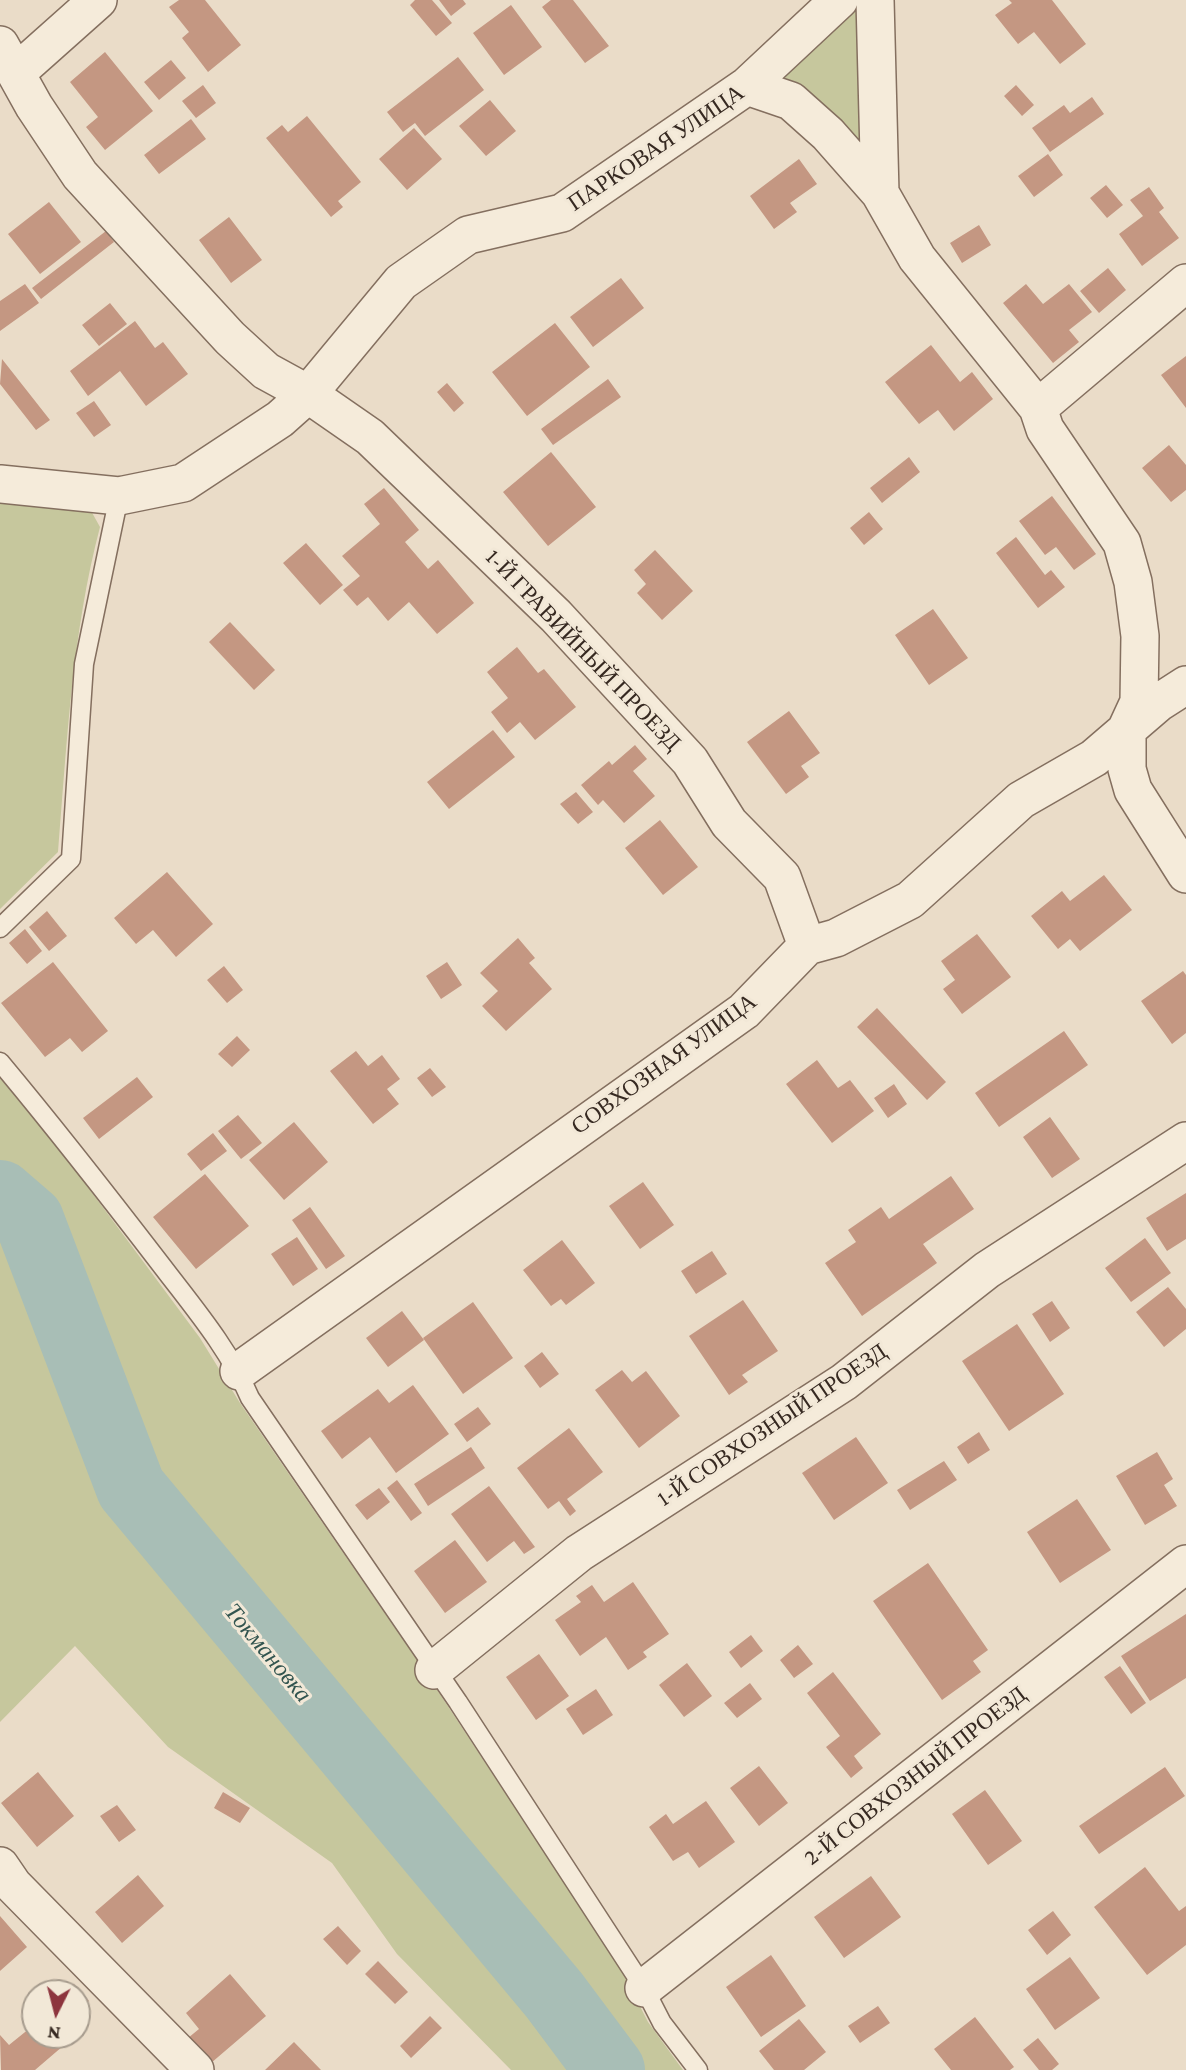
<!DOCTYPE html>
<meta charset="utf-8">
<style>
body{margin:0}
#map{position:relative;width:1186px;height:2070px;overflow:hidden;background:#eadcc8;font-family:"Crimson Pro",serif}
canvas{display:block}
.north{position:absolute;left:21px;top:1979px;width:70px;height:70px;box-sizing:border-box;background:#f2e8d7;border:2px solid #a79c8e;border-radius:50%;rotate:186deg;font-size:19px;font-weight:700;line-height:28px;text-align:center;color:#362921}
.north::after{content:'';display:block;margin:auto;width:24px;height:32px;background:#8d353e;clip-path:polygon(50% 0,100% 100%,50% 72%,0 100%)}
</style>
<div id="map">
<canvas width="1186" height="2070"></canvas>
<div class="north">N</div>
</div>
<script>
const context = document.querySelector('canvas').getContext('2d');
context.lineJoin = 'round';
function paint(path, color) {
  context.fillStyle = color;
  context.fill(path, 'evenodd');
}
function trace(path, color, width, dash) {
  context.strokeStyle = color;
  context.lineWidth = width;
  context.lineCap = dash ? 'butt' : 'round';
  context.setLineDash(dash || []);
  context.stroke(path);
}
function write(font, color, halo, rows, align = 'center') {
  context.font = font + ' "Crimson Pro",serif';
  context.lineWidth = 6;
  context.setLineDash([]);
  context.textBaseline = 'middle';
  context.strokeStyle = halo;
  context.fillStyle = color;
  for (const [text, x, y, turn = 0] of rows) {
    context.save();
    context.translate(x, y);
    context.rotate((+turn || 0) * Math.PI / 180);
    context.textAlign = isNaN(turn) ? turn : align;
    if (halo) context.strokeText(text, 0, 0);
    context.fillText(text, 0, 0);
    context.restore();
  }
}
paint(new Path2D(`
 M849,4l10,3 6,151 -95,-74z
 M0,497l90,12 10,18c-28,106 -33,216 -42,325l-58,57z
 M0,1078l67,81 133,179 40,65 188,273 192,291 28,55 35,48h-172l-114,-116 -65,-91 -164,-116 -93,-101 -75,76z`), '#c6c79d');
trace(new Path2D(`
 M0,1195l29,25 102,268 423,507 56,75`), '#a8beb6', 70);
paint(new Path2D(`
 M179,0h26l36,45 -33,27 -26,-34 7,-6 -20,-25z
 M415,0h17l20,23 -16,13 -26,-31z
 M439,0h24l3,4 -15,12z
 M551,0h22l36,46 -24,17 -43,-56z
 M1009,0h43l34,44 -26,20 -26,-32 -16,12 -23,-29 17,-12z
 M511,5l31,42 -38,28 -31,-42z
 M105,52l48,59 -48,39 -19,-23 12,-10 -28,-35z
 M458,57l26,33 -59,46 -10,-13 -12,9 -16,-20z
 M171,60l15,18 -27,22 -15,-18z
 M203,85l13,18 -20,15 -14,-17z
 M1016,85l18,20 -12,11 -18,-20z
 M1092,97l12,17 -54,38 -18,-24 32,-23 6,8z
 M490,100l26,31 -30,25 -27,-30z
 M307,116l54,66 -23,19 5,6 -12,10 -65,-79 16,-13 6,7z
 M191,119l15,20 -47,35 -15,-19z
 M414,128l28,31 -35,31 -28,-31z
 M1048,154l15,21 -29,22 -16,-21z
 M799,159l18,25 -27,19 7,9 -23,17 -24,-33z
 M1106,185l17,20 -16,13 -17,-20z
 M1149,187l15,21 -5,4 20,26 -37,28 -23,-32 24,-18 -13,-16z
 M49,202l32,40 -41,32 -32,-40z
 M229,217l33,43 -31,23 -32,-43z
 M979,225l12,20 -29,18 -12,-20z
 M106,231l8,11 -73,57 -9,-11z
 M1108,268l18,22 -27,23 -19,-22z
 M621,278l23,30 -51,39 -23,-30z
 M25,284l14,19 -39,28v-30z
 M1026,284l17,20 26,-20 23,28 -23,18 10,12 -26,21 -50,-60z
 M110,303l17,21 -28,22 -17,-21z
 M135,321l20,27 8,-6 25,32 -42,32 -26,-35 -32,25 -18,-25z
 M555,323l35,44 -63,49 -35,-44z
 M931,345l29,37 12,-10 21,27 -39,32 -16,-21 -19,14 -34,-42z
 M1186,356v52l-25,-33z
 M2,359l48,61 -14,10 -36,-46z
 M608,379l13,18 -68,48 -12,-16z
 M447,383l17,20 -10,9 -17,-20z
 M94,401l17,24 -17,12 -18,-24z
 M1169,445l17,20v25l-15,12 -29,-34z
 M551,452l45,55 -48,39 -45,-54z
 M909,457l11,15 -38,31 -12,-15z
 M384,488l35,42 -14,12 23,27 10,-9 36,43 -37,31 -28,-32 -21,19 -20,-24 -11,9 -14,-16 17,-14 -18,-20 38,-32 -16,-20z
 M1052,496l44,58 -22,16 -18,-23 -11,8 -26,-34z
 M869,512l14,17 -19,16 -14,-17z
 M1016,537l29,38 6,-5 14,17 -27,21 -42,-55z
 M306,543l37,42 -23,20 -37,-42z
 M655,550l38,41 -31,29 -25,-27 9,-9 -12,-14z
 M933,609l35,49 -39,27 -34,-50z
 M230,622l45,48 -21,20 -45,-48z
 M517,647l21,26 6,-4 32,38 -41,33 -15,-18 -13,11 -16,-21 17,-14 -21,-26z
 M789,711l31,42 -19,13 8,11 -23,17 -39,-52z
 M493,730l22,27 -66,52 -22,-27z
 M635,745l12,14 -14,12 22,25 -31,27 -21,-23 -5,5 -17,-20 28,-24 3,4z
 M576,792l17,20 -15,12 -18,-20z
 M660,820l38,47 -35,28 -38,-47z
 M167,872l46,52 -37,33 -23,-27 -17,14 -22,-26z
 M1104,875l28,35 -52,41 -10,-12 -12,10 -27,-33 31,-25 8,10z
 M47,911l20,25 -18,15 -20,-24z
 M25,929l17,22 -15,13 -18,-21z
 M977,934l34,43 -49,37 -19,-25 12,-9 -14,-19z
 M518,938l17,20 -6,5 23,26 -46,42 -24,-25 16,-15 -18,-18z
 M53,962l55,69 -26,21 -12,-14 -25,19 -44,-54z
 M447,962l15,23 -21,14 -15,-23z
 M224,966l19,24 -16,13 -20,-23z
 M1183,971l3,4v58l-14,11 -31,-43z
 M877,1008l69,74 -19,18 -70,-73z
 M1064,1031l24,34 -89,62 -24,-34z
 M237,1036l13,14 -18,17 -14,-13z
 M356,1051l12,15 14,-11 18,24 -13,10 12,15 -26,20 -43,-53z
 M817,1060l21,28 12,-8 24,31 -42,32 -46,-59z
 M430,1068l16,19 -14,10 -15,-19z
 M137,1077l16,20 -54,42 -16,-21z
 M894,1084l13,20 -19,14 -14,-20z
 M238,1115l24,28 -21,16 -23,-28z
 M1050,1117l30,42 -28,19 -29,-41z
 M294,1122l34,40 -44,38 -35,-40z
 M213,1133l14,18 -26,20 -14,-17z
 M205,1174l44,52 -53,43 -43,-52z
 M951,1176l23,33 -51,35 14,19 -75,53 -37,-53 31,-21 -8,-12 33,-23 8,12z
 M643,1182l31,43 -34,24 -31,-43z
 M1186,1193v46l-19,12 -21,-33z
 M310,1207l35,49 -19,13 -34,-49z
 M297,1237l21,32 -25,17 -22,-32z
 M1145,1238l26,35 -40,29 -26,-34z
 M562,1240l33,43 -29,22 -5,-6 -10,7 -28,-36z
 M712,1251l15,23 -31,20 -15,-23z
 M1168,1287l18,22v20l-22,18 -28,-35z
 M743,1300l35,51 -36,24 6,7 -19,13 -40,-59z
 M1052,1301l18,27 -20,14 -18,-28z
 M473,1302l40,56 -50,36 -40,-56z
 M402,1311l22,29 -36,27 -22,-29z
 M1017,1324l47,70 -55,37 -47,-70z
 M542,1352l17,22 -19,14 -16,-22z
 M622,1370l10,12 14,-11 34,45 -41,32 -44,-58z
 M413,1385l36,49 -53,39 -26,-36 -28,22 -21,-28 57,-42 11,14z
 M478,1407l13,17 -24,18 -13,-18z
 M569,1428l34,44 -36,27 9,12 -6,5 -11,-15 -11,8 -31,-41z
 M979,1432l11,18 -22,14 -11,-17z
 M856,1437l32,46 -54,37 -32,-47z
 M471,1447l14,21 -57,38 -14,-22z
 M1157,1452l16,27 -9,6 13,21 -32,19 -29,-49z
 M944,1461l13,19 -47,30 -13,-20z
 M397,1480l25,33 -11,8 -24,-33z
 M489,1486l46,61 -11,7 -10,-13 -27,21 -36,-48z
 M379,1488l11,14 -23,18 -12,-15z
 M1077,1499l34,51 -51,33 -33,-51z
 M455,1540l32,42 -42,31 -31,-42z
 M928,1563l60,87 -15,11 8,11 -39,28 -69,-99z
 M633,1582l36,52 -26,18 4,5 -19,13 -22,-33 -26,19 -25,-36 26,-18 -5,-6 16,-11 12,17z
 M1186,1614v64l-36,23 -29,-45z
 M751,1635l12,16 -22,17 -12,-16z
 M798,1645l15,19 -19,14 -14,-18z
 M539,1654l30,42 -33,24 -30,-43z
 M687,1663l25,33 -28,21 -25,-32z
 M1120,1666l26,37 -15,11 -27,-37z
 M833,1672l48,62 -27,22 9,12 -12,10 -25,-31 14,-11 -33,-43z
 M750,1683l12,16 -25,19 -13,-15z
 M596,1689l17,26 -30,20 -17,-26z
 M759,1766l29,37 -29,23 -29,-38z
 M1165,1767l20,29 -86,58 -20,-28z
 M38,1772l36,44 -37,31 -36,-44z
 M985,1790l37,51 -34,24 -36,-51z
 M223,1792l27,16 -10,15 -26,-15z
 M706,1801l29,41 -36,26 -11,-16 -15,9 -24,-34 17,-13 7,10z
 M117,1805l19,25 -17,12 -19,-26z
 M1145,1867l34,44 7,-5v39l-39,30 -53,-68z
 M138,1875l26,31 -42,37 -27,-31z
 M871,1876l30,41 -57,41 -30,-41z
 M1053,1911l18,24 -24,20 -19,-25z
 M0,1916l27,31 -27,24z
 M338,1926l23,25 -14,14 -24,-26z
 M771,1955l35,51 -45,31 -35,-50z
 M1070,1957l30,41 -45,32 -29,-41z
 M378,1961l30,31 -13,12 -30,-30z
 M230,1974l36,42 -55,47 -23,-25 11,-9 -13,-16z
 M74,1984l15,17 -12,10v-18h-13z
 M878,2006l12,17 -30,20 -12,-17z
 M430,2016l12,12 -31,30 -11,-12z
 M975,2017l39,50 -4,3h-59l-17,-21z
 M799,2019l27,33 -22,18h-30l-15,-19z
 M35,2024v11h19l9,11 -28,24h-34l-1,-35 9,10z
 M1038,2038l21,26 -7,6h-13l-16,-20z
 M294,2042l27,28h-56z`), '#c49782');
const lane = new Path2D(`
 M0,928l71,-69 13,-195 35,-168
 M0,1062c56,67 109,135 162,204 32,42 67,83 88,132l208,304 186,286 18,35 36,47`);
const street = new Path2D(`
 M875,0l5,193 37,65 121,150 7,21 77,114 11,39 7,54 -1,66 -12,26v41l6,21 53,84
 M0,45l34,61 46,69 150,163 36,33 42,23 62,43 186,179 134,145 39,62 53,54 25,69
 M16,73l82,-73
 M747,86l44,15 37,33 52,59
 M1038,408l148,-125
 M0,484l119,12 64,-13 97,-64 28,-25 93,-112 67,-47 94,-22 185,-127 92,-86
 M239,1371l505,-360 63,-65 29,-8 74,-38 111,-100 73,-42 64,-55 28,-18
 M434,1670l145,-117 265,-171 143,-112 199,-129
 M0,1866l13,19 182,185
 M644,1988l542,-424`);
trace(lane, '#846f5f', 21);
trace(street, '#846f5f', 40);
trace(lane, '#f5ebda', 18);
trace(street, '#f5ebda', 37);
write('23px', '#362921', '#f2e8d7', [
 ["ПАРКОВАЯ УЛИЦА",656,148,-34],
 ["1-Й ГРАВИЙНЫЙ ПРОЕЗД",583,650,46],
 ["СОВХОЗНАЯ УЛИЦА",664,1064,-36],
 ["1-Й СОВХОЗНЫЙ ПРОЕЗД",772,1425,-34],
 ["2-Й СОВХОЗНЫЙ ПРОЕЗД",915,1776,-38]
]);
write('italic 24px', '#32544f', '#f2e8d7', [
 ["Токмановка",268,1653,50]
]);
</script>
